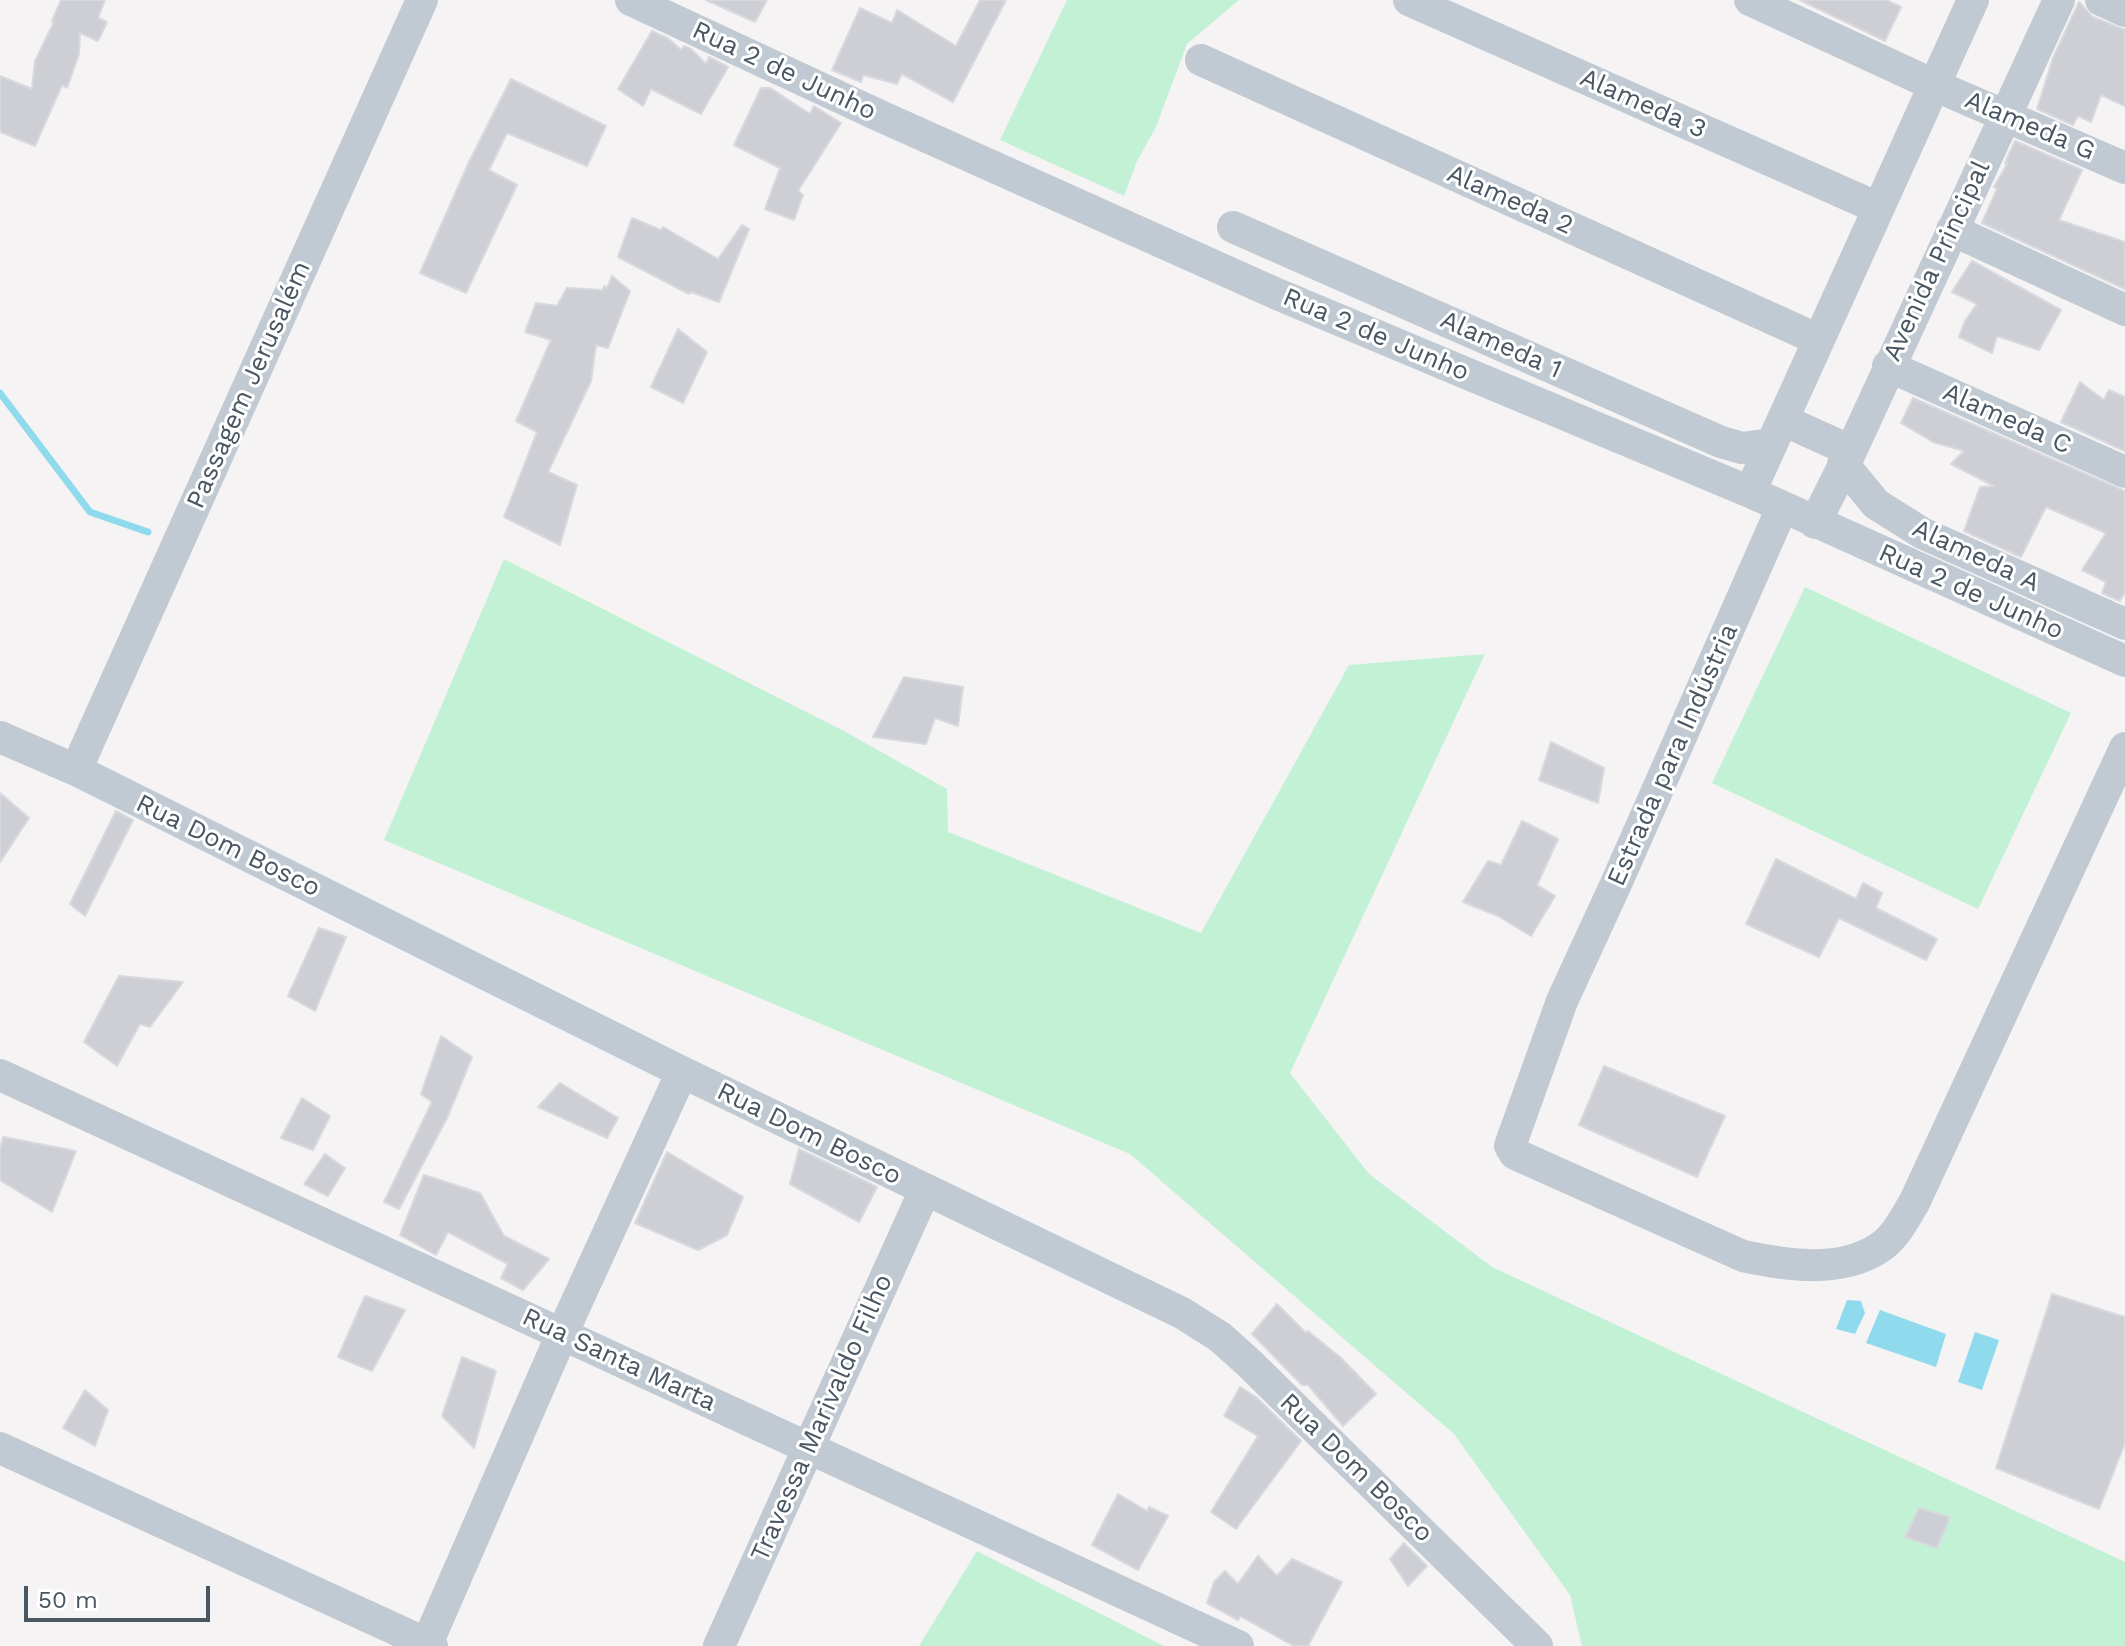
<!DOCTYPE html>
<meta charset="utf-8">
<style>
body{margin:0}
#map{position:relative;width:2125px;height:1646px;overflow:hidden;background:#f5f3f3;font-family:"Work Sans",sans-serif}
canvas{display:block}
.scale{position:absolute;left:24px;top:1586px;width:186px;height:36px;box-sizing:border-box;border:4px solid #4a5661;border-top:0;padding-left:10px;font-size:24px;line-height:28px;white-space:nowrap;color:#4a5661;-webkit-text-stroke:6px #fff;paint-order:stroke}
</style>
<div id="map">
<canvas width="2125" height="1646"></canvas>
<div class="scale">50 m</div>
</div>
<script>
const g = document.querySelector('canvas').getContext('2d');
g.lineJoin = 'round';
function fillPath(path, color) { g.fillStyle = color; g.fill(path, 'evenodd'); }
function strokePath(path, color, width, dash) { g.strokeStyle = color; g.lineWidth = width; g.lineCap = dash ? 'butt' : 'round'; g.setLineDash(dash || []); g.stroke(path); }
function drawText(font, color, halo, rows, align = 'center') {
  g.font = font + ' "Work Sans",sans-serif'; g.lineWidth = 6; g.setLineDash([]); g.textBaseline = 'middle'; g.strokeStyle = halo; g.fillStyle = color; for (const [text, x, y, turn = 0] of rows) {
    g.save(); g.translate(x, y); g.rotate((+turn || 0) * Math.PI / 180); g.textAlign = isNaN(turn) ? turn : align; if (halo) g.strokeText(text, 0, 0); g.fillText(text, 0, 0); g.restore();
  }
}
const green = new Path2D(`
 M1067,0H1239L1187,44L1156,127L1137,161L1124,196L1000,140Z
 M504,559L844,731L947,789L948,832L1201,933L1349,665L1485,654L1290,1073L1369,1174L1492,1267L2125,1562V1646H1582L1570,1595L1454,1434L1130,1154L384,840Z
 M1805,587L2071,713L1978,909L1712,783Z
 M977,1551L1164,1646H919Z`);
const water = new Path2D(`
 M1847,1300L1861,1301L1865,1313L1855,1334L1836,1329Z
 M1880,1310L1946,1334L1936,1367L1866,1343Z
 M1975,1332L1999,1340L1982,1390L1958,1382Z`);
const stream = new Path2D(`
 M0,393L90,512L148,532`);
const building = new Path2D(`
 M61,0H105L98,18L107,22L98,41L80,33L79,54L67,88L62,85L35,146L0,132V76L32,89L35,61L54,22L52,21Z
 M706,0H767L755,22Z
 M980,0H1006L953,102L902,74L897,84L863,75L861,82L832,70L860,8L892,23L897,10L956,46Z
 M1800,0H1886L1901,7L1885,41Z
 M2079,2L2093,17L2125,30V106L2101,95L2091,122L2078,116L2073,125L2037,109L2053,58Z
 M652,31L669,39L681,50L684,46L691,49L706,64L709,57L728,67L701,114L651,89L643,106L618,89Z
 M511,79L606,126L587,166L507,133L489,170L517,185L466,293L420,273L469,162Z
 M761,88H770L810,114L814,106L841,123L798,191L803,195L794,220L765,209L780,168L734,145Z
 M2015,141L2082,170L2059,220L2125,242V289L1982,223L1997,189L1994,187L2007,164L2005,163Z
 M632,218L661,230L663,227L718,259L742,225L749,229L719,302L691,292L689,294L618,257Z
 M1972,261L2061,310L2039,350L1997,336L1992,353L1959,337L1965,321L1977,304L1952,292Z
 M612,276L630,291L608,348L596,345L591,381L548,472L577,485L560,545L504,517L537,432L516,421L551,340L525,332L536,303L557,306L567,288L603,290L604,286L607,288Z
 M678,329L707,352L683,403L651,387Z
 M2080,382L2104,400L2109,390L2125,397V451L2061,422Z
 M1913,398L2125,491V592L2120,601L2102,593L2106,582L2082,570L2106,533L2046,507L2021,557L1964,531L1980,487L1994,486L1951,464L1964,451L1933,442L1901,423Z
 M904,677L963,687L958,726L935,718L926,744L873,737Z
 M1551,742L1604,768L1598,803L1539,780Z
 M0,793L29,818L0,862Z
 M116,811L133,820L85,916L70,904Z
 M1522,821L1558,839L1537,885L1555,896L1531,936L1498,916L1463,902L1488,861L1501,865Z
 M1776,859L1856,899L1863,883L1882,893L1876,908L1937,939L1926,960L1839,918L1819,957L1746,924Z
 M319,928L346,937L315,1011L288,996Z
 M119,976L183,982L150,1027L140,1024L117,1066L84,1042Z
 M441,1036L472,1057L447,1118L399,1209L384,1202L432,1102L421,1094Z
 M1604,1066L1725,1116L1697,1177L1579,1125Z
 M560,1083L618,1118L607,1138L538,1107Z
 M302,1098L330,1116L313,1150L281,1138Z
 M3,1137L76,1151L52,1212L0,1180V1150Z
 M799,1149L877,1187L859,1222L790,1184Z
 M667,1152L743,1197L727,1235L698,1250L635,1223Z
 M325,1154L345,1168L328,1196L304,1184Z
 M424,1175L480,1193L504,1236L549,1259L523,1290L501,1278L508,1264L448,1232L436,1255L400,1235Z
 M2052,1294L2125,1317V1443L2099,1509L1996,1468Z
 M365,1296L405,1310L372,1371L338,1357Z
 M1277,1304L1306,1333L1308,1331L1341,1358L1376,1394L1343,1426L1308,1385H1302L1252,1334Z
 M462,1357L496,1371L474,1448L442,1416Z
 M1240,1387L1256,1397L1301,1441L1236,1529L1211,1512L1258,1436L1224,1416Z
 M85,1390L108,1410L95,1446L63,1428Z
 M1118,1494L1147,1511L1149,1507L1168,1516L1138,1570L1092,1545Z
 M1919,1508L1950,1517L1937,1548L1905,1537Z
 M1404,1543L1427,1566L1408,1586L1390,1559Z
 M1258,1556L1277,1576L1292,1559L1342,1582L1308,1646H1294L1240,1616L1238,1620L1207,1603L1214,1582L1225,1571L1238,1584Z`);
const minor = new Path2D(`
 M631,0L878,115L1277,294L1750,492L2125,661
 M1409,0L1878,208
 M1750,0L1934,85L2125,168
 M2101,0L2125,11
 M1201,60L1819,340
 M1233,227L1721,442L1742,448L1772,444
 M1952,230L2125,310
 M1888,366L2125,472
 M1783,420L1851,451
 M1843,464L1876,504L1922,533L2125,624
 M1750,492L1973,0
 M1782,508L1615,886L1562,1001L1510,1146L1515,1154L1743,1256C1785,1265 1840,1274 1879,1248C1895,1238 1904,1219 1914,1203L2125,748
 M1815,523L1851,451L2059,0
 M0,737L76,770L682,1072L1182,1313L1220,1337L1249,1363L1537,1646
 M76,770L422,0
 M0,1075L1238,1646
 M0,1448L432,1646
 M426,1646L562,1334L682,1072
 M719,1646L925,1190`);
const streetNames = [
 ["Rua 2 de Junho",784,71,25],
 ["Alameda 3",1643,104,24],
 ["Alameda G",2030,126,23],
 ["Alameda 2",1510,200,24],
 ["Avenida Principal",1937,261,-65],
 ["Rua 2 de Junho",1376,335,23],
 ["Alameda 1",1501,345,24],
 ["Passagem Jerusalém",249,385,-66],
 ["Alameda C",2007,419,24],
 ["Alameda A",1976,556,25],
 ["Rua 2 de Junho",1971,592,24],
 ["Estrada para Indústria",1673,755,-66],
 ["Rua Dom Bosco",228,846,26],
 ["Rua Dom Bosco",809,1134,26],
 ["Rua Santa Marta",619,1360,25],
 ["Travessa Marivaldo Filho",822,1418,-66],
 ["Rua Dom Bosco",1356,1468,44]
];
fillPath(green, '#c3f1d5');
fillPath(water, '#90daee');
strokePath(stream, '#90daee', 7);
fillPath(building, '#cdcfd5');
strokePath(building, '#d7d9de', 2);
strokePath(minor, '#c1cad2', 32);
drawText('26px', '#4a5661', '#fff', streetNames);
</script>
